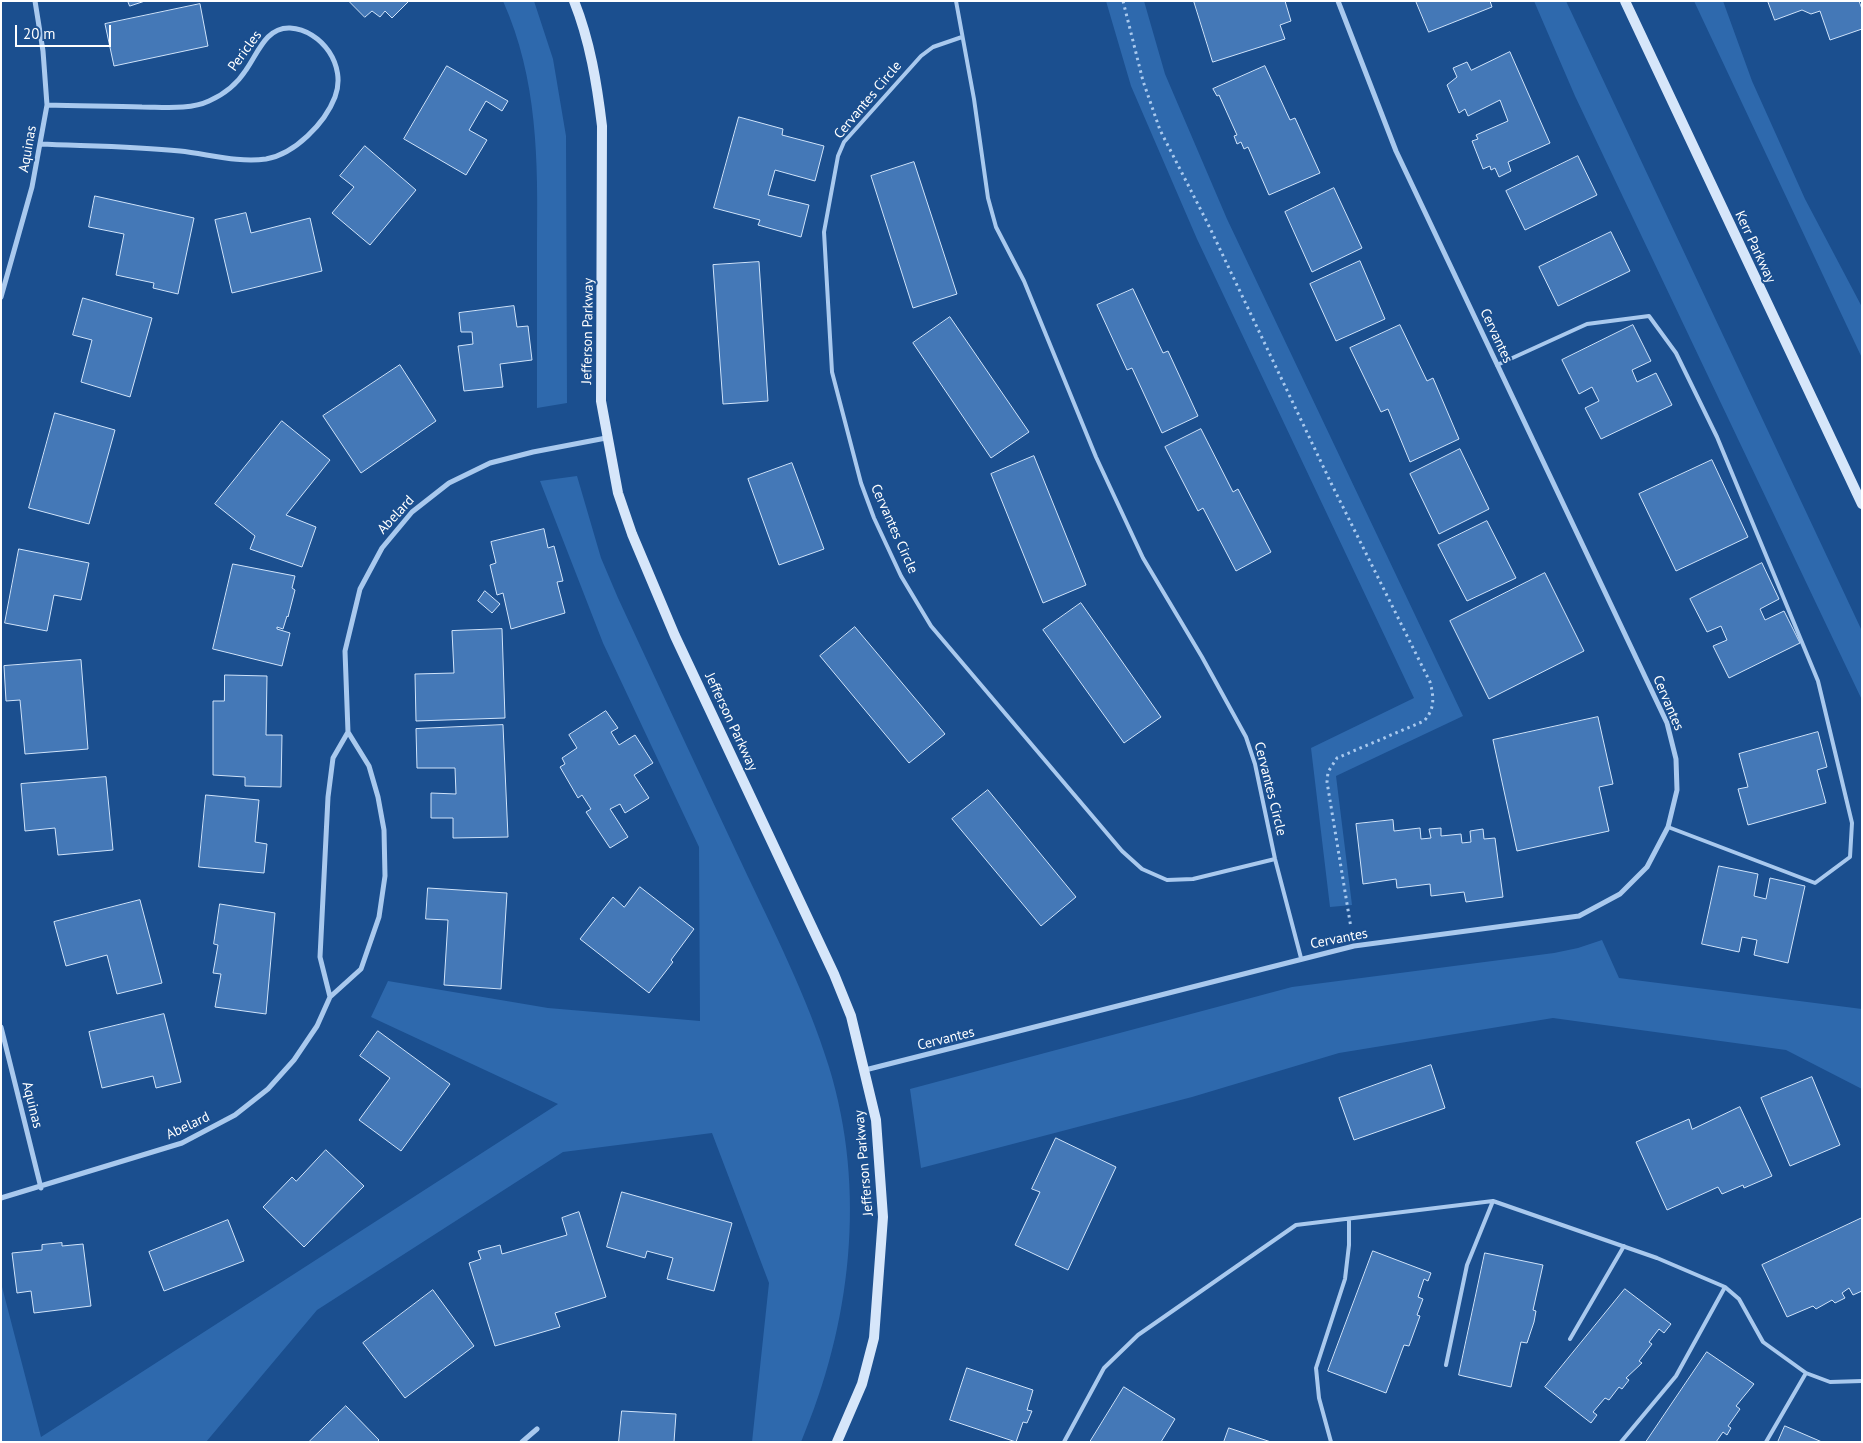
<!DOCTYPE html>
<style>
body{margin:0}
#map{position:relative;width:1863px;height:1443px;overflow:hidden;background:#1b4f8f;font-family:"PT Sans",sans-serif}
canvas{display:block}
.frame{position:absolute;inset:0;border:2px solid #fff;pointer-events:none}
.scale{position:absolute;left:15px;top:25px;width:96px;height:22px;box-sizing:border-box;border:2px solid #fff;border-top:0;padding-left:6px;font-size:15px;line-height:18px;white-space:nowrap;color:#fff;-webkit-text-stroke:4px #1b4f8f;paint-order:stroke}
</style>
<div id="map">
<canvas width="1863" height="1443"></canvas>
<div class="frame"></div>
<div class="scale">20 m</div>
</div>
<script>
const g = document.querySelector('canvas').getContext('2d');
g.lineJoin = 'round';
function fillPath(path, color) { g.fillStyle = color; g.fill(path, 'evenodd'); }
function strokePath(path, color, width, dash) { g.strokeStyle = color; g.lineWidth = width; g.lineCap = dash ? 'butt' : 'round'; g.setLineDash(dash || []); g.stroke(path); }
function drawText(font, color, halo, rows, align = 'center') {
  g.font = font + ' "PT Sans",sans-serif'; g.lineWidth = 4; g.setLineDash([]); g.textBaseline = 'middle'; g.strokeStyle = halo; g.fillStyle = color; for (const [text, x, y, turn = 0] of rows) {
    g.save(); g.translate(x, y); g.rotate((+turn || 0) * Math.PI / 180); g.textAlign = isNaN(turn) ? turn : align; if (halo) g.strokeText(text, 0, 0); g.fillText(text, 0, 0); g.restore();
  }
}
const green = new Path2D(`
 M503,1H534L553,59L566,136L567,403L537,408C537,354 537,299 537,244C538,161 538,79 503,1Z
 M1106,1H1144L1165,74L1227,219L1463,716L1336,776L1352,905L1330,907L1311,748L1414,698L1197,239L1131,86Z
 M1534,1H1566L1862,631V700L1575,96Z
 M1694,1H1723L1752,81L1805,199L1862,307V358Z
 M577,476L601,558L618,598C659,686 700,775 742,864C773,930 807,996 829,1067C867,1190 851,1325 801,1442H752L769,1283L712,1133L563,1152L317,1310L206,1442H1V1283L41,1437L558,1104L371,1017L388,981L548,1008L700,1021L699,847L603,643L540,481Z
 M1602,940L1619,978L1862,1009V1089L1786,1050L1553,1018L1339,1053L1192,1097L921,1168L910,1089L1292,987L1554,953L1578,948Z`);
const building = new Path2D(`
 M128,1H145L130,6Z
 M349,1H409L392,18L385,11L380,17L372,11L365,17Z
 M1194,1H1285L1291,21L1280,25L1285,39L1213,62Z
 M1416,1H1490L1492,7L1429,32Z
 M1768,1H1859L1862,9V29L1830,40L1820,11L1811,14L1802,10L1775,20Z
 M200,4L208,46L114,66L105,24Z
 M1510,52L1550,143L1508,162L1511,171L1499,177L1495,168L1491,170L1490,166L1483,169L1472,141L1478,139L1476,135L1508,121L1500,100L1468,116L1465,109L1459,113L1447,85L1457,77L1453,68L1467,62L1471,70Z
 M447,66L508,101L502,111L486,101L469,130L487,140L466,175L404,139Z
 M1265,66L1290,120L1295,118L1320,173L1269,195L1248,147L1244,149L1241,142L1237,144L1234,136L1237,135L1219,95L1217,96L1213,89Z
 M739,117L783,129L782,135L824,146L815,181L775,170L768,195L809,205L801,237L758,225L760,220L714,208Z
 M365,146L416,190L370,245L332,213L354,187L340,176Z
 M1578,156L1597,195L1525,230L1506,191Z
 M914,162L957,294L913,308L871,176Z
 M1334,188L1362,248L1312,272L1285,212Z
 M95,196L194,218L178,294L153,288L154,283L116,275L124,234L89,227Z
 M246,213L251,233L310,218L322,271L232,293L215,220Z
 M1611,232L1630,271L1558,306L1539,267Z
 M1360,261L1385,319L1336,341L1310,284Z
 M759,262L768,401L723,404L713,265Z
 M1133,289L1163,353L1168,351L1198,416L1162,433L1132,368L1127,370L1097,305Z
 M83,298L152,318L130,397L81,382L92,340L73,335Z
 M514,306L517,327L528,326L532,360L500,364L503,387L464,391L458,346L473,344L472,332H461L459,313Z
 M950,317L1029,432L991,458L913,343Z
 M1400,325L1427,381L1433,378L1459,439L1410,462L1388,409L1381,412L1350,348Z
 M1633,325L1651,361L1632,370L1637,382L1656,373L1672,405L1601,439L1585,408L1599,401L1592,387L1579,394L1562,360Z
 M400,365L436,421L361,473L323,416Z
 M55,413L115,430L89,524L29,508Z
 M282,421L330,460L286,515L316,527L302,567L250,549L255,536L215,504Z
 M1201,429L1233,492L1238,489L1271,552L1236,571L1203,508L1198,511L1165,447Z
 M1460,449L1489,509L1439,534L1410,474Z
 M1034,456L1086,585L1043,603L991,474Z
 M1712,460L1748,537L1676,571L1639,494Z
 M792,463L824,549L779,565L748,479Z
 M1487,521L1516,578L1467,601L1438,545Z
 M544,529L548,548L554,546L563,581L557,582L565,613L511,629L503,593L497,595L490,565L496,563L491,542Z
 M19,549L89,563L81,600L54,595L47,631L5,623Z
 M1762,563L1779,599L1760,609L1765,620L1784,611L1800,643L1729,678L1713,646L1727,640L1721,626L1707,632L1690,599Z
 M233,564L295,576L292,588L295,590L288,617L287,616L283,629L277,627V629L290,633L282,666L213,649Z
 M1545,573L1584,651L1489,699L1450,621Z
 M485,591L500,604L492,613L478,601Z
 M1081,603L1161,717L1124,743L1043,630Z
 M855,627L945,734L909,763L820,656Z
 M502,629L505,718L416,721L415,674L454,673L452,631Z
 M81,660L88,749L25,754L20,700L6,701L4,666Z
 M225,675L267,676L266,735H282L281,787L245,786V777L213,775V701H224Z
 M606,711L618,728L611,732L619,745L635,735L653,763L634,775L649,798L625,813L620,804L610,809L628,837L610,848L586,812L591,809L582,795L578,798L560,767L565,764L562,758L577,748L569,735Z
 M1598,717L1613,784L1599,787L1609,831L1517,851L1493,740Z
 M503,725L508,837L453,838V818H431V793L456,794L455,768H417L416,729Z
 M1818,732L1827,767L1817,770L1826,803L1748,825L1738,789L1748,787L1739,754Z
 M106,777L113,850L58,855L55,828L25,831L21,784Z
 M988,790L1076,897L1041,926L952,819Z
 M206,795L259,800L255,842L267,844L264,873L199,867Z
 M1393,820L1394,831L1420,828L1421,839L1431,838L1429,829L1441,828V836L1461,834L1462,843L1471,842L1470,831L1483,829L1484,839L1495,838L1503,897L1466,902L1464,892L1431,896L1430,884L1397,888L1396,879L1363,884L1356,824Z
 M1719,866L1758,874L1754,896L1766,899L1770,878L1805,886L1788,963L1754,955L1757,940L1742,937L1739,952L1702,944Z
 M640,887L694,929L671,960L673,962L649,993L580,939L613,897L624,907Z
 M428,888L507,893L501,989L444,985L448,920L426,919Z
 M140,900L162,983L117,994L107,955L66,966L54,922Z
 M220,904L275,913L266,1014L215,1007L221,974L213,973L218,945L214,944Z
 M164,1014L181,1082L156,1088L153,1076L102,1088L89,1032Z
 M378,1031L450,1084L401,1151L359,1120L390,1078L360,1056Z
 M1431,1065L1445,1108L1354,1140L1339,1098Z
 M1812,1077L1840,1145L1790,1166L1761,1098Z
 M1740,1107L1772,1176L1744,1188L1743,1185L1722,1194L1718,1187L1667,1210L1636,1142L1689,1119L1692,1129Z
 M1056,1138L1116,1167L1068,1270L1015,1245L1040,1192L1032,1189Z
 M326,1150L364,1186L304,1247L263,1207L292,1177L296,1181Z
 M622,1192L732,1223L714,1291L667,1279L673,1258L647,1251L645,1258L607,1247Z
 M579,1212L606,1297L555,1313L560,1327L495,1346L469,1263L481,1259L478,1251L500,1245L502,1254L567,1235L562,1218Z
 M1862,1218V1291L1853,1295L1849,1288L1842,1293L1845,1298L1835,1303L1832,1300L1816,1309L1813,1306L1787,1317L1762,1265Z
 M228,1220L244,1261L164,1291L149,1252Z
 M62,1243V1246L83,1244L91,1306L34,1313L31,1291L17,1293L12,1253L42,1250V1245Z
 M1373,1251L1431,1273L1428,1281L1424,1279L1418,1297L1423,1299L1417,1315L1420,1316L1409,1346L1404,1345L1386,1393L1328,1371Z
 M1485,1253L1543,1265L1533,1310L1536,1311L1534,1322L1527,1343L1521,1342L1511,1387L1459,1375Z
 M1625,1289L1671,1324L1664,1333L1659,1329L1649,1342L1652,1344L1639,1361L1642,1363L1626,1378L1629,1380L1622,1389L1619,1387L1609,1400L1605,1398L1593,1412L1597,1415L1591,1423L1545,1387Z
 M433,1290L474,1346L405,1398L363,1343Z
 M1707,1352L1754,1384L1736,1406L1740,1409L1728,1426L1731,1428L1727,1435L1723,1432L1716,1442H1646Z
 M967,1368L1033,1390L1027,1410L1032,1411L1027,1423L1023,1422L1016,1442L950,1420Z
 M1124,1387L1175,1419L1161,1442H1090Z
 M346,1406L379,1440L377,1442H309Z
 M622,1411L676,1414L674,1442H619Z
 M1785,1426L1822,1442H1778Z
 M1229,1428L1271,1442H1224Z`);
const path = new Path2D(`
 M1123,1L1143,81L1160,130L1208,224L1331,483L1430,682C1434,697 1435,709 1424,721L1337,758L1328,772L1327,782L1351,928`);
const lane = new Path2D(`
 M956,1L974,99L988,198L996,227L1024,281L1096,457L1143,558L1202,657L1246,737L1255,764L1275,859L1301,958
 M962,37L933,47L921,56L844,142L838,156L824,232L832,372L861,483L874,518L901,576L931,626L1122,851L1142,869L1167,880L1193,879L1275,859
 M1497,365L1587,324L1649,316L1676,353L1717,437L1818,681L1852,823L1850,857L1815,883L1668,827
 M1570,1339L1624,1246
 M1446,1365L1467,1265L1493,1201
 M1064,1442L1104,1368L1138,1335L1296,1225L1493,1201L1657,1258L1725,1287L1739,1299L1763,1342L1806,1373L1830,1382L1862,1381
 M1331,1442L1319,1398L1316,1368L1345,1279L1349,1245V1219
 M1621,1442L1676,1376L1725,1287
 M1766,1442L1806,1373`);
const street = new Path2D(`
 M40,144C86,146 134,146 180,151C208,154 238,163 266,159C295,154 325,123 335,97C347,66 322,30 290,28C266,27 258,53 246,70C237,84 225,94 209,101C190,110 163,107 142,107C110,106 79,106 47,105
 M1,297L32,187L47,105L43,51L35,1
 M330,997L320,957L328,797L333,758L348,732
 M1,1027L41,1188
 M865,1070L1354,946L1579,916L1620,894L1647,867L1668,827L1677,790L1676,759L1667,723L1396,151L1338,1
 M1,1198L182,1143L235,1115L268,1089L294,1060L317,1026L330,997L361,969L379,917L385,876L384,830L378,797L369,766L348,732L345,651L360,589L382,548L412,512L449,483L490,463L533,452L606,438
 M522,1442L537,1429`);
const secondary = new Path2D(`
 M574,1C590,41 597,84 602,126L601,401L618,493L632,534L675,636L834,974L851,1016L876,1120L883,1217L874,1338L862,1384L837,1442
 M1625,1L1862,504`);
const streetNames = [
 ["Pericles",245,51,-54],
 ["Cervantes Circle",868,100,-50],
 ["Aquinas",28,149,-80],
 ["Kerr Parkway",1755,247,65],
 ["Jefferson Parkway",588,331,-89],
 ["Cervantes",1496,336,65],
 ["Abelard",396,515,-47],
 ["Cervantes Circle",894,529,66],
 ["Cervantes",1668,703,67],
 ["Jefferson Parkway",731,722,65],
 ["Cervantes Circle",1270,789,76],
 ["Cervantes",1339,939,-11],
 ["Cervantes",946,1039,-14],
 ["Aquinas",32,1105,76],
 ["Abelard",188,1126,-25],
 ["Jefferson Parkway",864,1163,-95]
];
fillPath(green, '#2e69ad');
fillPath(building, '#4478b7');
strokePath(building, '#cfe3fa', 1);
strokePath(path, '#a9c9ee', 3, [2.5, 4]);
strokePath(lane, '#a9c9ee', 4);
strokePath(street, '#a9c9ee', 5);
strokePath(secondary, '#d6e6fa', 10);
drawText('14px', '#fff', '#1b4f8f', streetNames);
</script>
